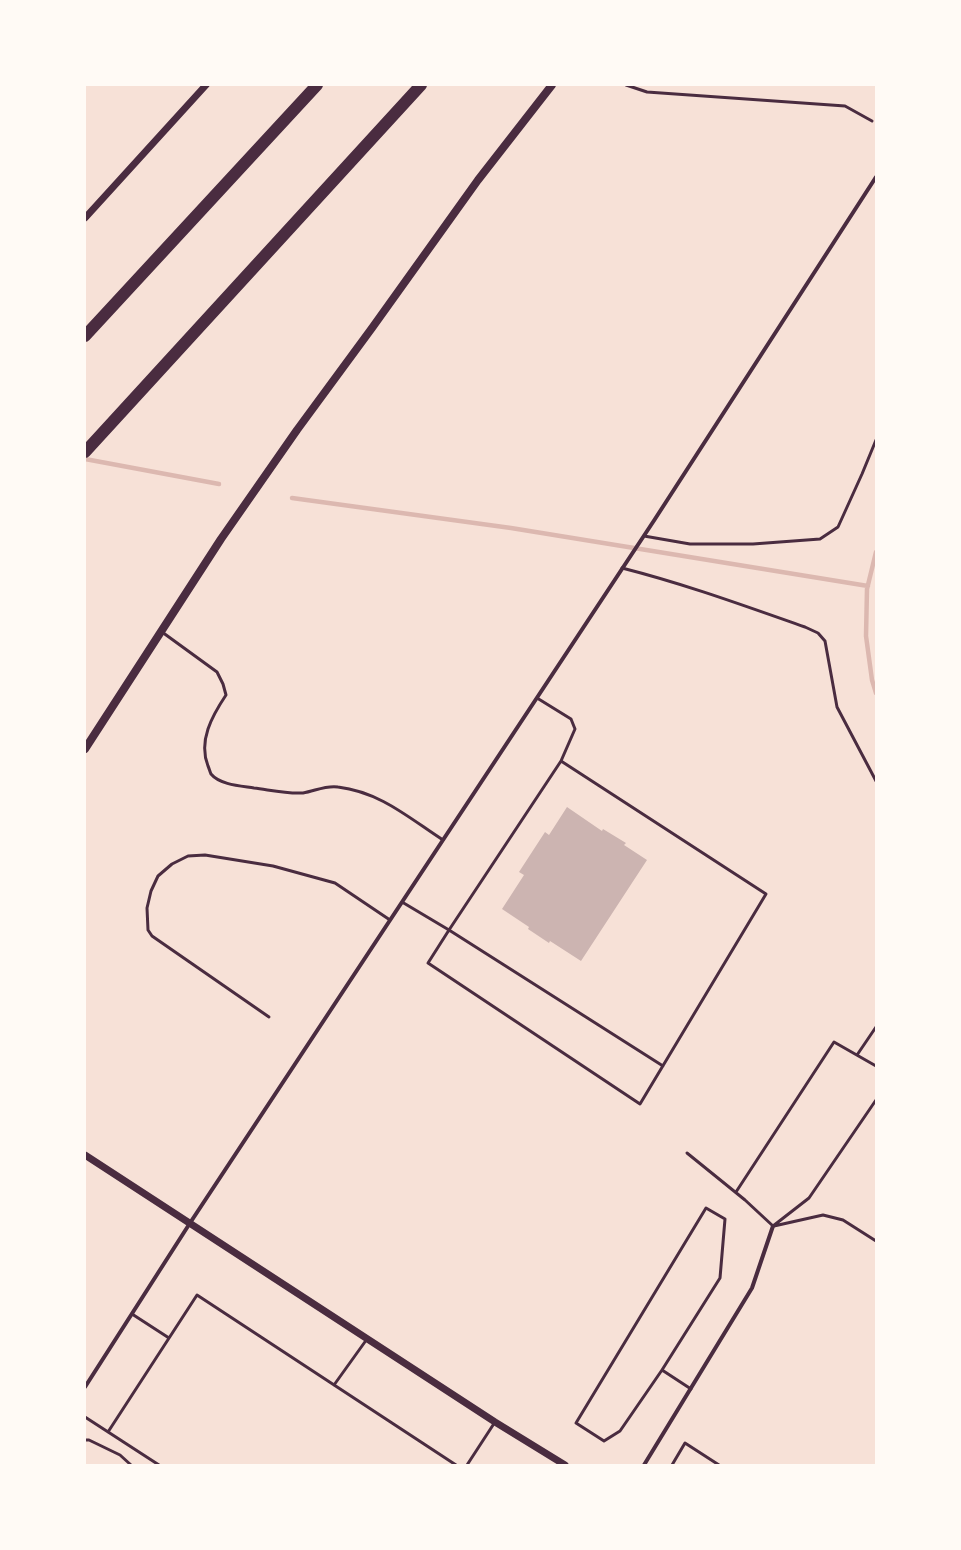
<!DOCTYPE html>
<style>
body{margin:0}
#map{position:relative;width:961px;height:1550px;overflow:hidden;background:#f7e1d7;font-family:Cabin,sans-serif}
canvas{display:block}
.frame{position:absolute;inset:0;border:86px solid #fffaf5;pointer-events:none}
</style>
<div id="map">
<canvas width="961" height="1550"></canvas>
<div class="frame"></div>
</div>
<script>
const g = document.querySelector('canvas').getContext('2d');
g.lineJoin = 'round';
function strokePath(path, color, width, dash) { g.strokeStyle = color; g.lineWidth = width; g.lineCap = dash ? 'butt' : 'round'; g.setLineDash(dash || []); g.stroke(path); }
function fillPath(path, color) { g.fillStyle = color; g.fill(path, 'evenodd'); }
const stream = new Path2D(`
 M85,459L219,484
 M292,498L511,528L868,586
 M876,552L867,589L866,636L872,680L876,693`);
const building = new Path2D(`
 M567,807L602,831L603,829L626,843L624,845L647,860L581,961L550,941L549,943L528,929L529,927L502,909L524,875L519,872L545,832L549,835Z`);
const service = new Path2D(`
 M626,85L647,92L845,106L872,121
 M644,536L690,544H753L820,539L838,527L862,474L876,440
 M622,568C685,584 745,606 805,627L818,633L825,641L837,707L876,781
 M162,632L217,672L223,684L226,695C212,716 198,741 208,766C209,768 210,772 211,774C220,785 242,786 254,788C270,790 286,794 303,793C315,791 326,785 338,787C380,792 409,818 443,840
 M537,698L571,719L575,729L561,761L449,930L663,1066
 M402,902L449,930L428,963L640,1104L766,894L561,761
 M269,1017L152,936L148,930L147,908L151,891L158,876L172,864L188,856L205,855L273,866L335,883L390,920
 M857,1055L876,1027
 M687,1153L745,1200L773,1226
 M736,1192L834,1042L876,1066
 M773,1226L809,1198L876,1100
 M774,1226L823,1215L843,1220L876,1241
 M132,1314L169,1338
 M662,1370L620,1431L604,1441L576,1423L706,1208L725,1219L720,1278L662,1370L691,1389
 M334,1385L367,1339
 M85,1417L159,1465
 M108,1432L197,1295L456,1465
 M85,1440H89L120,1455L131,1465
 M467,1465L495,1422
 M672,1465L685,1443L719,1465`);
const minor = new Path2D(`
 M85,1387L190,1223L655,519L876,177
 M644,1465L752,1288L773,1226`);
const tertiary = new Path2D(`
 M85,218L206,85
 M85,1155L495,1422L565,1465`);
const secondary = new Path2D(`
 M85,749L221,539L297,430L372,328L478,180L552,85`);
const motorway = new Path2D(`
 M85,336L317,85
 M85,452L421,85`);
strokePath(stream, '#dcb8b0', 4.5);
fillPath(building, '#ccb4b1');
strokePath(service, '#4a2c40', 3);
strokePath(minor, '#4a2c40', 4);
strokePath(tertiary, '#4a2c40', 7);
strokePath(secondary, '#4a2c40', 8);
strokePath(motorway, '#4a2c40', 12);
</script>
